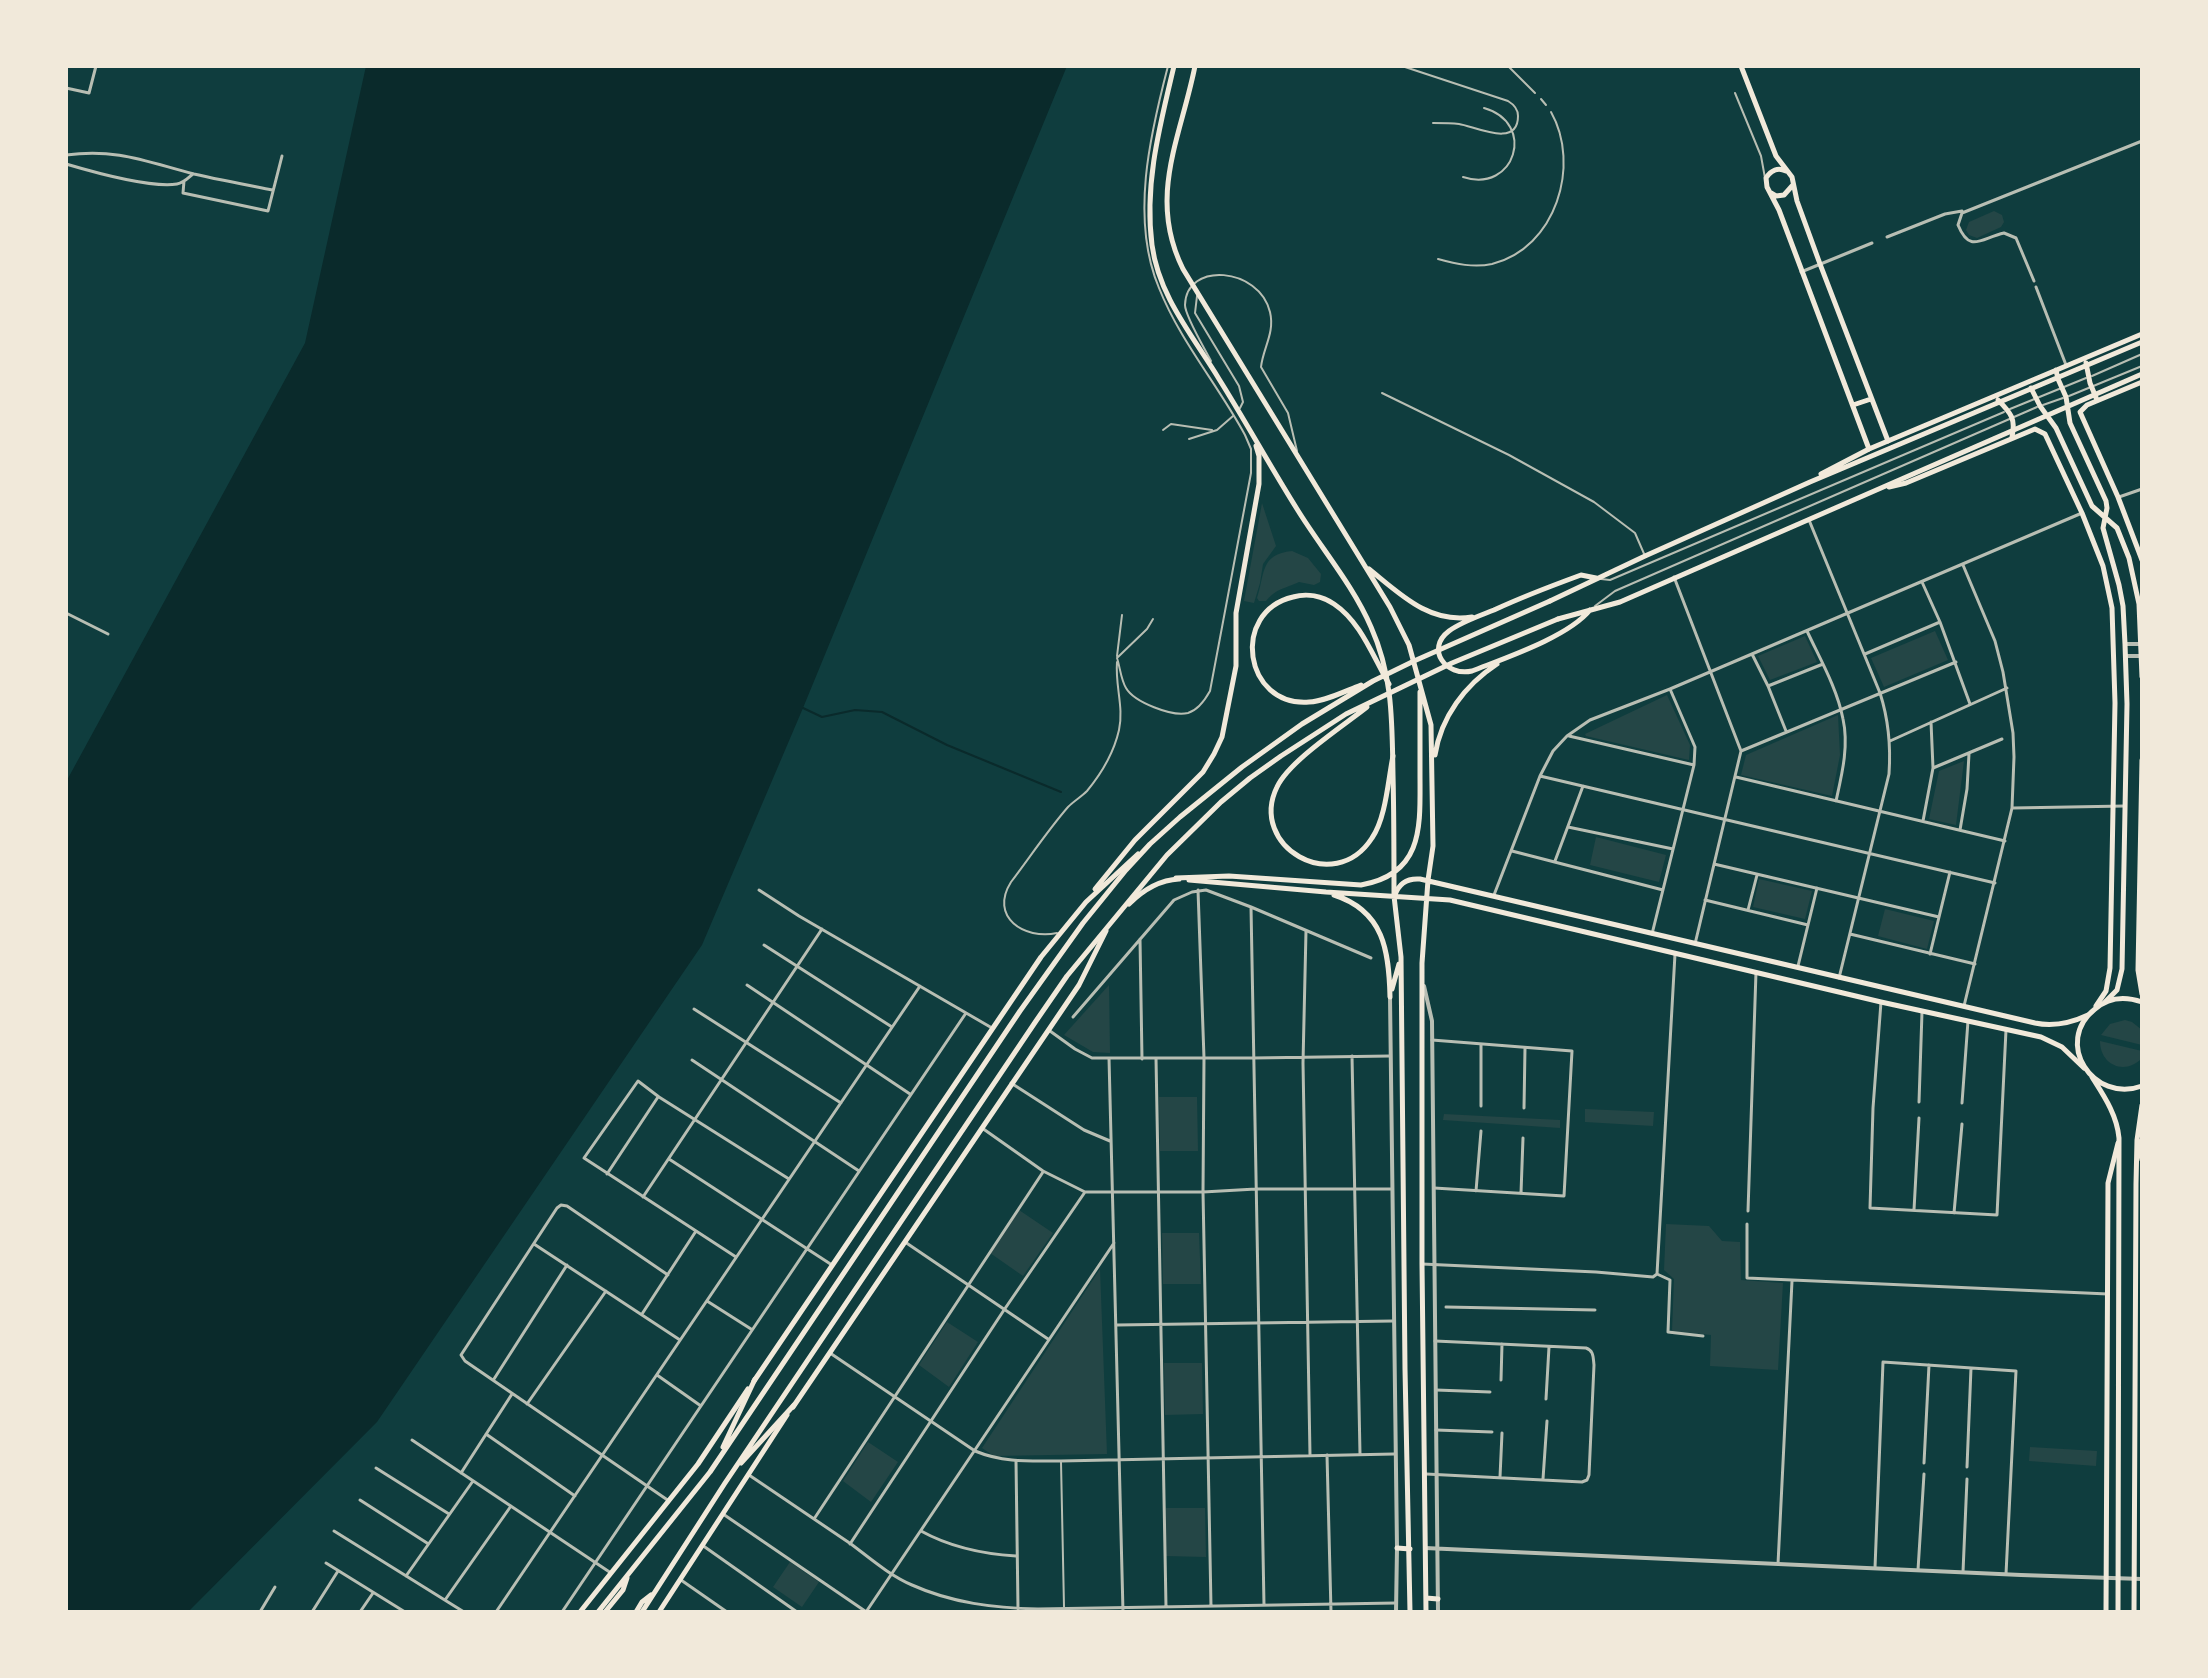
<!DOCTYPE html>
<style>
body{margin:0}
#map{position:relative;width:2208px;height:1678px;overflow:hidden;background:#0f3d3e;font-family:Jost,sans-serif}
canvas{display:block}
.frame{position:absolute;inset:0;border:68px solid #f1e9da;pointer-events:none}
</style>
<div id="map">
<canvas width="2208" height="1678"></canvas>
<div class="frame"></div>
</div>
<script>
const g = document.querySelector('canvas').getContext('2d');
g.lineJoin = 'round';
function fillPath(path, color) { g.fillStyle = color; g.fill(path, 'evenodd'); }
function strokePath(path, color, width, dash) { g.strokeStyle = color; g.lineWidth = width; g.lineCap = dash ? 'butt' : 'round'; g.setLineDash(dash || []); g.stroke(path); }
const green = new Path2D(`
 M1994,211L2002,215L2004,222L2001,227L1977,238L1969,235L1966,230L1969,222Z
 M1262,503L1276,546L1263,564L1260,583L1254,603L1244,601Z
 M1292,551L1308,558L1321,574L1320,582L1314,585L1299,582C1284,589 1277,588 1266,601H1259L1257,598C1265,574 1260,554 1292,551Z
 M1935,631L1948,660L1884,687L1871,658Z
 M1805,636L1817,662L1770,680L1758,656Z
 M1667,695L1690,745L1689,760L1586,736L1585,734Z
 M1838,715L1840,755L1832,796L1741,775L1746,755Z
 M1964,761L1956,825L1929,819L1939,771Z
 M1596,837L1666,855L1659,882L1590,865Z
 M1759,879L1812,891L1805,919L1753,907Z
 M1885,909L1934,921L1927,949L1878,936Z
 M1109,985L1110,1053L1093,1052L1064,1035Z
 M2125,1020L2132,1022L2142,1030V1045L2101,1035L2110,1024Z
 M2100,1041L2142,1051V1058C2125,1076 2100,1065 2100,1041Z
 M1159,1097H1197L1198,1151H1160Z
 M1585,1109L1654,1112L1653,1126L1585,1122Z
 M1444,1114L1560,1120V1128L1443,1120Z
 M1019,1210L1053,1233L1023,1276L990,1253Z
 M1666,1224L1709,1226L1722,1241L1740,1242L1741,1280L1783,1283L1778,1370L1710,1366L1711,1335L1672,1331L1674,1279L1664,1270Z
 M1162,1233H1199L1201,1284H1163Z
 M1100,1269L1107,1454L994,1456L982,1448Z
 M947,1322L978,1342L949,1387L919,1365Z
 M1164,1363H1202L1203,1414L1165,1415Z
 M868,1442L898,1462L871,1502L843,1481Z
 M2030,1447L2097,1451L2096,1466L2029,1461Z
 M1166,1508H1205L1206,1557L1166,1556Z
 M790,1562L819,1582L802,1607L773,1587Z`);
const water = new Path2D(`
 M366,66H1067L803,708L702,945L377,1422L188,1612H66V782L305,343Z`);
const stream = new Path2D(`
 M803,708L822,717L855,710L882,712L947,745L1061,792`);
const service = new Path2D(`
 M1402,66L1508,101C1513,104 1518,108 1518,116C1518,149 1474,126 1459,124C1451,123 1442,123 1433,123
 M1508,66L1535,93
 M1735,93L1761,156L1765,178
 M1541,99L1546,105
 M1463,177C1515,194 1537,123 1484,108
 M1438,259C1456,264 1474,268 1492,264C1556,248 1581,165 1551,112
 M1197,296L1195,313L1239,386L1243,402L1240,408
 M1211,361C1205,349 1185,316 1185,305C1186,261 1259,267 1270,312C1275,333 1263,348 1261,367L1288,413L1297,451
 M2092,376L2142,354
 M1382,393L1509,455L1594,502L1635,533L1645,556
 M2069,396L2142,366
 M2043,405L2063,398
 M2010,409L2086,378
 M1163,430L1171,424L1212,430
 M1189,439L1217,430L1233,416
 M1601,579L1610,580L2004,412
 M1595,606L1615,591L2037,407
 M1117,656L1122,615
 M1118,657L1147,629L1153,619
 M1117,658C1120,667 1121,680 1126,688C1134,702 1172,717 1188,713C1198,710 1205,700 1210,691L1251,473V449L1245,435C1218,385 1180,341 1159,288C1130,219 1150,135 1168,66
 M1057,933C1024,940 989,917 1011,882C1030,857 1048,830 1068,807C1074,801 1081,797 1087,791C1101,774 1114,752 1119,730C1124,707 1115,686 1117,662
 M1061,1462L1064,1607`);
const minor = new Path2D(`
 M66,88L89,93L96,66
 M66,155C117,148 147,162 194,174C220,180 247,185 273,190
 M66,164C93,172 150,188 177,184C184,183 188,178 193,174
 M184,181L183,193L268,211L282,156
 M1887,237L1945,214L1962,211
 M1801,272L1872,243
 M2034,281L2016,238L2004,233C1981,238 1970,254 1958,225L1962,213L2142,141
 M2036,287L2066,365
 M2119,497L2142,489
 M1809,520L1880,693C1889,721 1891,745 1889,774L1839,978
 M1963,565L1995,641L2003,672L2013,733L2014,757L2012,808L1964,1006
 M1674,577L1741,751L1695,944
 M1922,582L1940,622L1970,704
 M66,613L108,634
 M1807,631C1820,659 1837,688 1843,719C1849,746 1842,774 1836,801
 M1752,654L1768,686L1786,731
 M1865,654L1940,622
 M1768,686L1823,664
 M1569,736L1694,765
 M1890,741L2007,688
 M1741,751L1956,662
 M1933,768L2002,739
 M1540,776L1995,883
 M1736,777L2005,841
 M2013,808L2125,806
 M1923,821L1933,768L1931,722
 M1568,827L1673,849
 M1960,830L1967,789L1969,754
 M1512,851L1663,890
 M1555,861L1583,786
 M1714,864L1939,917
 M759,890L799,916L992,1028
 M1198,890L1204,1058L1203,1192L1211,1606
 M1494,895L1540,776L1553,751L1567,736L1590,720L1670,689L2082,513
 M1705,900L1808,925
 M1251,907L1264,1605
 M1748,910L1757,875
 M1306,931L1303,1063L1310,1455
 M1652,934L1694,765L1695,747L1670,689
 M1850,934L1975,964
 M1140,939L1142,1059
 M764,945L892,1027
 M1930,954L1950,872
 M1798,966L1817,888
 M747,985L910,1094
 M1881,1002L1873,1108L1870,1208L1997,1215L2006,1030
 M694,1009L841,1103
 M1073,1017L1174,900L1192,892L1206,890L1251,907L1371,958
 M1050,1031L1075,1049L1092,1058H1253L1390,1056
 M1432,1040L1572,1051L1564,1196L1434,1188
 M1481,1045V1106
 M1352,1056L1360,1454
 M1109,1058L1123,1612
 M1156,1058L1166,1606
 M692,1060L859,1171
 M1011,1083L1084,1130L1110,1141
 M1919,1102L1922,1012
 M1962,1103L1968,1021
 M1524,1108L1525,1048
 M982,1128L1043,1171L1085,1192H1203L1256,1189H1391
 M669,1159L832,1265
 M607,1174L658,1097
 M1476,1191L1481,1131
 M1521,1193L1523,1138
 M643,1197L822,929
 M1914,1210L1919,1118
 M1748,1211L1756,972
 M1954,1213L1962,1124
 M1747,1224V1278L2108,1294
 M905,1242L1048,1339
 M534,1244L680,1340
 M736,1257L584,1158L638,1081L659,1097L789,1179
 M1422,1264L1596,1272L1653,1277L1657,1274L1670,1280L1668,1332L1703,1336
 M1657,1274L1675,954
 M668,1275L567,1206L561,1205L557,1208L461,1355L465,1361L669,1501
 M707,1301L751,1329
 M1446,1307L1595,1310
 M642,1314L696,1231
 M1117,1325L1393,1321
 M830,1353L975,1451C1004,1463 1030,1461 1061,1461L1394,1454
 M657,1375L701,1406
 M494,1379L567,1265
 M1501,1380L1502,1344
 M1436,1390L1490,1392
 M1546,1399L1549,1347
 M527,1404L606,1291
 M1436,1430L1492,1432
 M486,1434L575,1496
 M412,1440L611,1573
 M1327,1455L1331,1612
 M1016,1461L1018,1609
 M1924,1463L1929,1365
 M1967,1467L1971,1368
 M376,1468L449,1514
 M461,1473L512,1394
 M1426,1474L1582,1482L1587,1480L1589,1475L1594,1365C1593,1357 1594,1351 1586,1348L1435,1341
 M749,1475C783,1498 817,1521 851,1544C871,1559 889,1575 912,1585C952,1603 994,1608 1038,1609L1396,1603
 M1500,1477L1502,1433
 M1543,1479L1547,1421
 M360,1500L427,1543
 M723,1514L865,1611
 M814,1519L1043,1172
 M334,1531L464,1612
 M921,1531C950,1547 983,1554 1016,1556
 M850,1544L1004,1310L1085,1192
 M702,1545L797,1612
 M326,1563L405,1612
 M1778,1564L1792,1281
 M1875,1568L1883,1362L2016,1371L2006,1574
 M1918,1570L1924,1474
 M1963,1572L1967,1479
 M406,1576L473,1481
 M681,1580L727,1612
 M445,1600L511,1506
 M260,1612L275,1587
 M312,1612L338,1571
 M360,1612L373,1593
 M496,1612L920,986
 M562,1612L966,1013
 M866,1612L1114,1243`);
const tertiary = new Path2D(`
 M2125,644H2142
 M2125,656H2142
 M1424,986L1432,1021L1438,1612
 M1390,997L1397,1548L1396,1612
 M1425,1548L2021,1575L2142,1579`);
const secondary = new Path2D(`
 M1741,66L1776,156L1792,177L1797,201L1820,264L1888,441
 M1786,171C1778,167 1771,170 1766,178L1767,187L1779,210L1869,449
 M1771,193L1776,196L1784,195L1792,186
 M2142,382L2087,405L2080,412L2118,497L2142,560
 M1853,405L1871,399
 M1889,487L1906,483L2035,429L2045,434L2082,513L2103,566L2112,608L2115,703L2110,968L2106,991L2096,1006
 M1189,880L1326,892L1450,900L1881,1002L2041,1037L2062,1047L2084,1068
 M1334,895C1384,911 1389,951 1390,997
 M1395,895C1399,883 1407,878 1420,879L2035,1023C2054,1027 2071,1023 2088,1015
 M1394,896L1401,957L1405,1369L1410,1612
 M1129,904C1143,890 1159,880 1179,879
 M1392,989L1399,964
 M2138,1141L2142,1160
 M1397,1548L1410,1549
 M1426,1598L1438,1599
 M1426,1612L1422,1264V963L1428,880
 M2106,1612L2108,1183L2118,1143`);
const primary = new Path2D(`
 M1174,66C1160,125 1144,184 1152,245C1159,297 1193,336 1219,379C1246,422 1270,466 1297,509C1321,548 1353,585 1371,627C1393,676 1392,722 1393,775C1394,815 1394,856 1394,896
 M1195,66C1181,137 1147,197 1183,269L1390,607L1409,645L1431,725L1433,846L1428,880
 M2086,363L2090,383L2097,400
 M2056,370L2058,379L2066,397L2070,423L2106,501L2107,508L2103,528L2119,585L2123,606L2125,644L2127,704L2122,969L2117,990L2105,1002
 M2031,388L2040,406L2056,428L2092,506L2117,528L2129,558L2139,604L2142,677
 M1998,400C2011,413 2016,419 2012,437
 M1821,474L1869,449L2142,334
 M1369,569C1400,594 1429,624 1472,617
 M1550,601L1645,556L1810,482L2142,342
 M1590,610C1568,637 1505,658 1472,671C1446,677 1425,649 1449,631C1461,622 1479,616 1494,610C1522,597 1551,586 1581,575L1596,578
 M1558,619L1620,602L2142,374
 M1435,755C1441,717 1465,685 1497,664
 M2142,760L2138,970L2142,994
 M1176,878L1229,876L1361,885C1425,874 1420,824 1420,773C1420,746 1420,719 1420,692
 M1095,889L1135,840L1203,772L1214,754L1222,737L1236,666V613L1259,484V456L1256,446
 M2142,1002C2125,996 2109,997 2095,1009C2053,1042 2093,1104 2142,1086
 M2092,1077C2104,1096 2117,1115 2119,1138L2118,1612
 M754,1381L1041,957L1086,902L1138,854
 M793,1407L1079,985L1106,931
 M580,1612L698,1464L748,1389
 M659,1612L787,1415
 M2134,1612L2136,1184L2137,1140L2142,1105`);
const trunk = new Path2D(`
 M1361,685C1345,691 1326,701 1309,702C1244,707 1230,612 1293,597C1307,593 1322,596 1334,604C1361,622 1373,657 1389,684
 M1367,707C1343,726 1289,761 1277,787C1248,846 1334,897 1372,838C1386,818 1388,780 1393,756
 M723,1447L755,1379
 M741,1463L794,1405
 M598,1612L710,1472L1020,1011L1083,923L1126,870L1150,844L1180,817L1242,767L1302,724L1373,681L1414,661L1550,601
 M605,1612L623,1590L627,1578
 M636,1612L642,1602L651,1595
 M642,1612L725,1483L1036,1021L1067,976L1167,855L1221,802L1250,778L1281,756L1346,714L1452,663L1558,619`);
fillPath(green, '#244646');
fillPath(water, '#0a2a2b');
strokePath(stream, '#0a2a2b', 2);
strokePath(service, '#b8beb3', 2);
strokePath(minor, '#b8beb3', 3);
strokePath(tertiary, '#b8beb3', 4);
strokePath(secondary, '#f1e9da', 5);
strokePath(primary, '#f1e9da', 5);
strokePath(trunk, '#f1e9da', 5);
</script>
